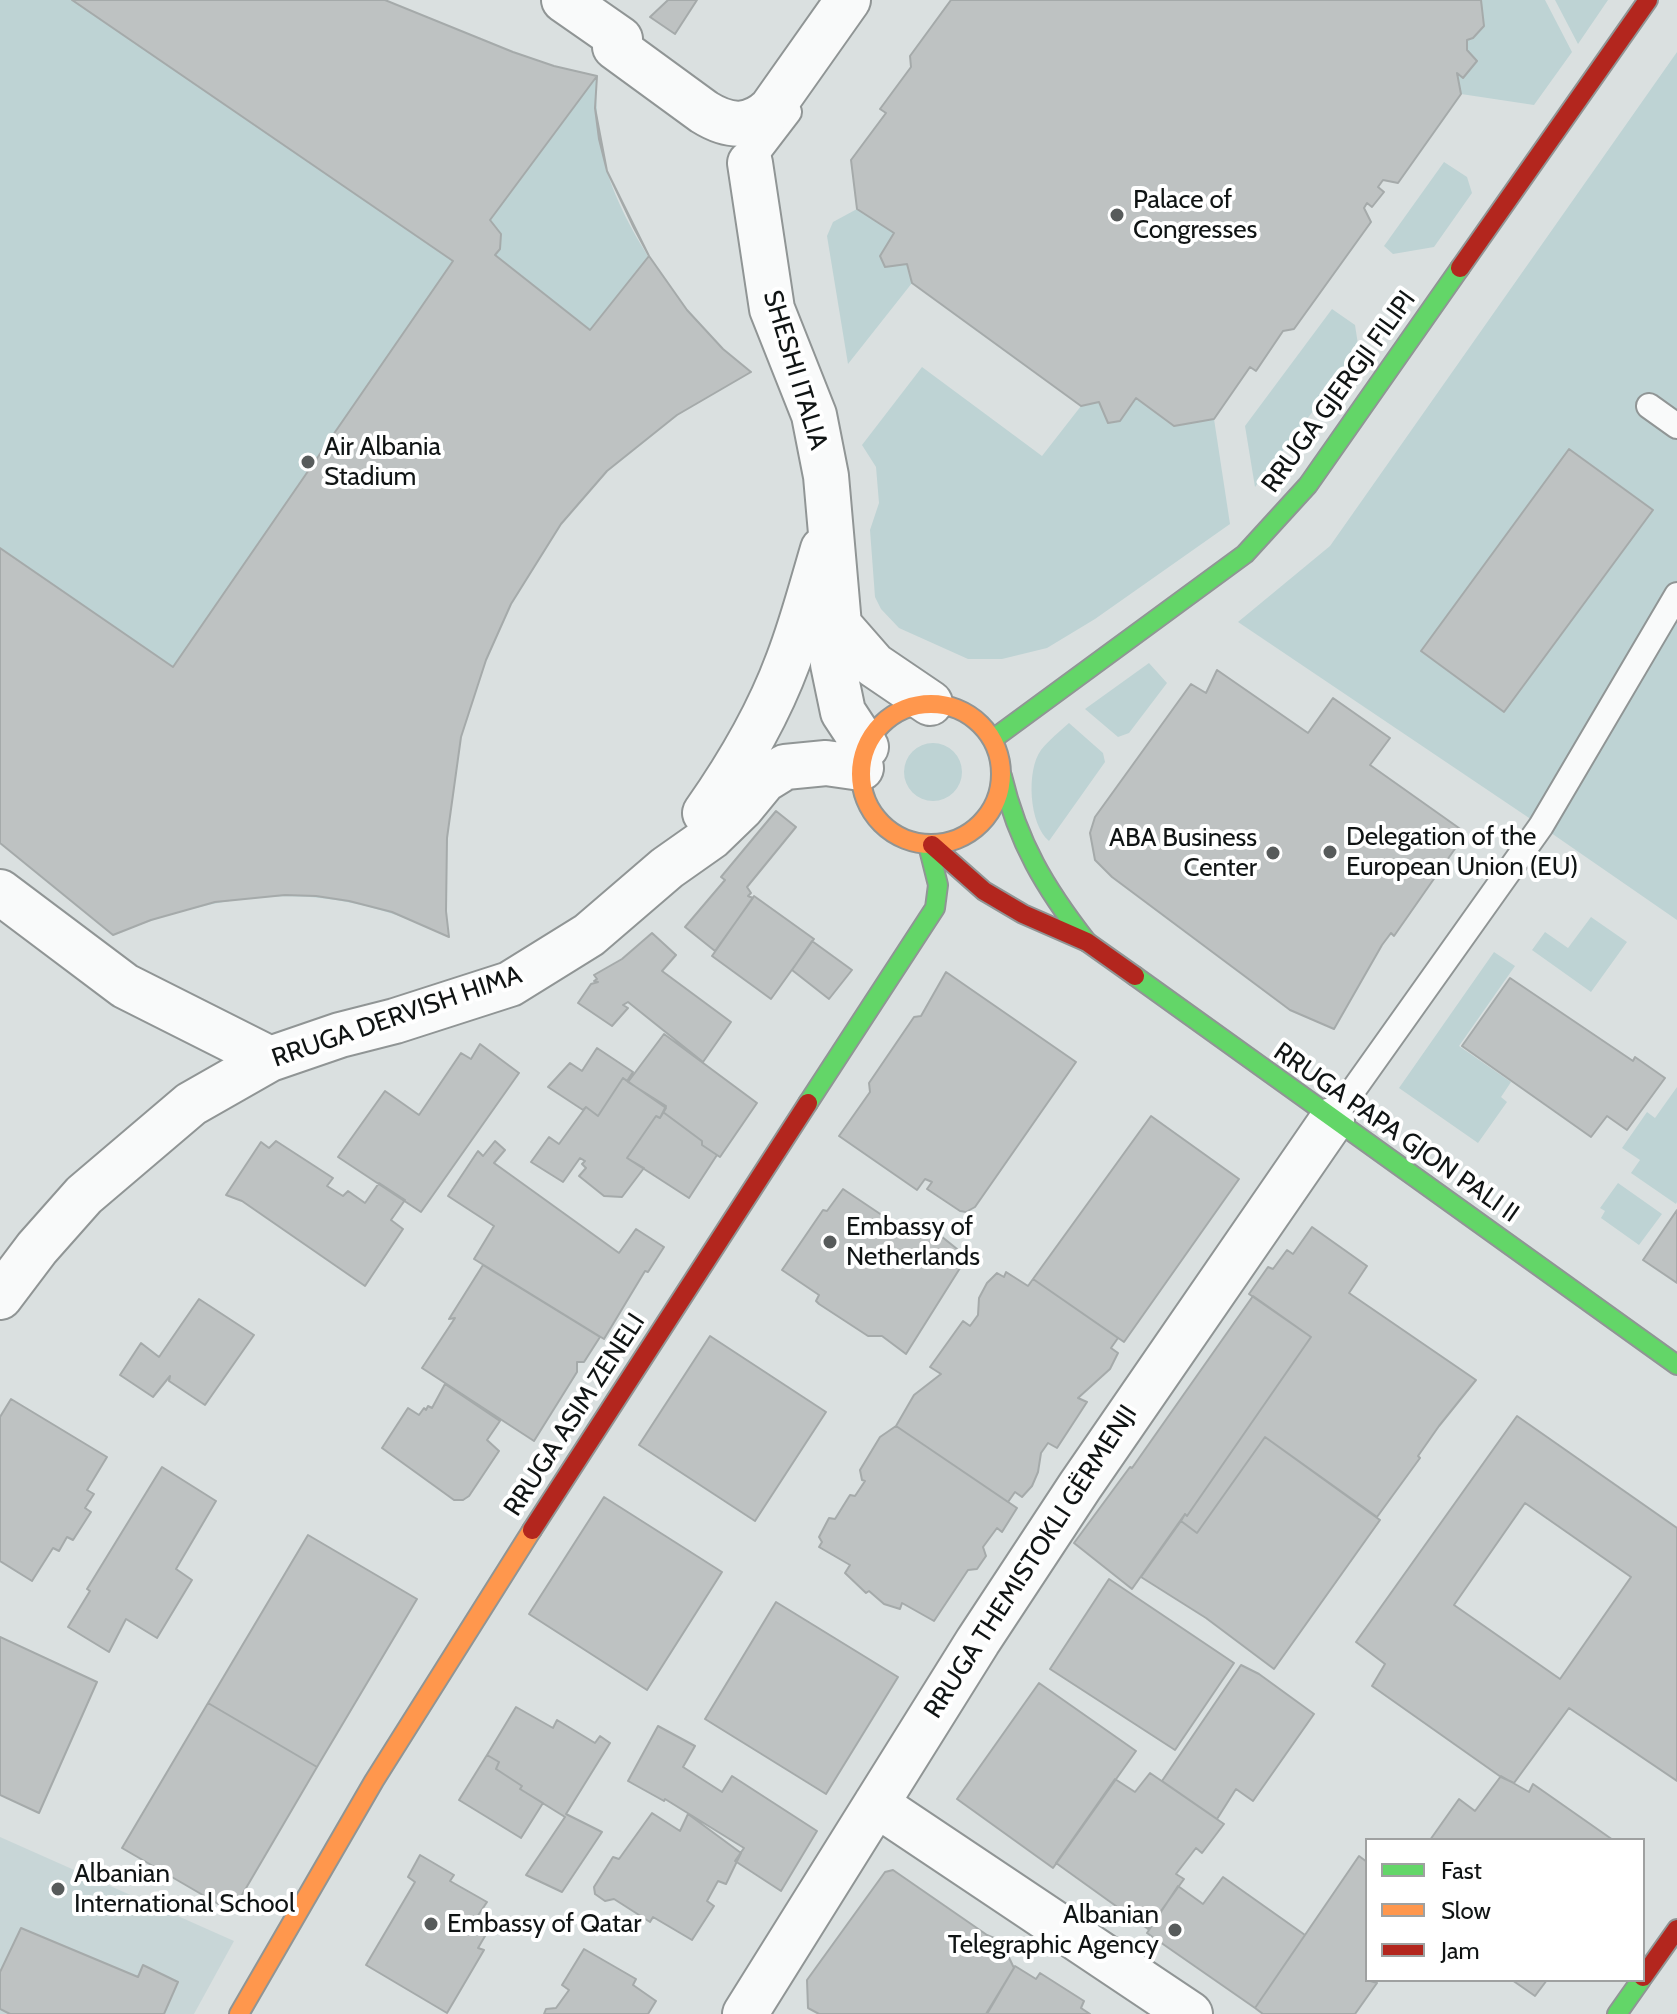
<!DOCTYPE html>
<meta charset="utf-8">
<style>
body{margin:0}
#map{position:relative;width:1677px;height:2014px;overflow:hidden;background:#dae0e0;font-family:Cabin,sans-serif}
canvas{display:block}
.legend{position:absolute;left:1365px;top:1838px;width:280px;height:144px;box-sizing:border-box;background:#fff;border:2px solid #9fa1a1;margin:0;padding:10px 14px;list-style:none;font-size:24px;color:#101414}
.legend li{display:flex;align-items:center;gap:16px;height:40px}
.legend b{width:40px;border:2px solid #9fa1a1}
</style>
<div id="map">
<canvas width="1677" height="2014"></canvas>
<ul class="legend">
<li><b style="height:10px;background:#63d668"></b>Fast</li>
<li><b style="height:10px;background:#ff974d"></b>Slow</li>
<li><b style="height:10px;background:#b3261e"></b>Jam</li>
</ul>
</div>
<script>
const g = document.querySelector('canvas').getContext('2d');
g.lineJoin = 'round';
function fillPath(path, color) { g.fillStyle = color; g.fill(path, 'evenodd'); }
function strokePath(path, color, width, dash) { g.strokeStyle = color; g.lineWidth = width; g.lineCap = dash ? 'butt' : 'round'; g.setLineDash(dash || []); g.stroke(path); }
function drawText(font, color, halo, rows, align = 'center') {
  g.font = font + ' Cabin,sans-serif'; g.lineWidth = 8; g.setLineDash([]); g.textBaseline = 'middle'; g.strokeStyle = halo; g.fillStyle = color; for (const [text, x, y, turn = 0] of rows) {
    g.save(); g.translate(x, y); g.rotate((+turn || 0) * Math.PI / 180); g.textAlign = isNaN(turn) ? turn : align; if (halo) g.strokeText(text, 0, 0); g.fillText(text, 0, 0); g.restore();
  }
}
const built = new Path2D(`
 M0,1837L234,1941L194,2014H0Z`);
const green = new Path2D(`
 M0,0H385L513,52L554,66L597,76C595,108 598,137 606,168C626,237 693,330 751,372C700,400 648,430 606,472C488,590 429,771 449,937C330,879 234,887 113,935L0,843Z
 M1481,0H1545L1572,52L1534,105L1461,94L1457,73L1463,78L1467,40L1473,38L1484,26Z
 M1555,0H1608L1578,44Z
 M1677,52V920L1541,826L1238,622L1330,546Z
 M1444,162L1467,177L1472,193L1434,247L1393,254L1384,246Z
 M857,209L894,233L880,256L907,264L912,283L848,364L827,236L833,222Z
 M1332,309L1355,325L1359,351L1255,487L1245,426Z
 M922,367L1042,456L1081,406L1099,402L1109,423L1120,421L1136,398L1174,426L1214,419L1230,524L1095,619L1047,648L1002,659H968L899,628L881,609L875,597L870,530L879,503L876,467L862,445Z
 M1149,663L1167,683L1129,733L1118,737L1085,709Z
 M1069,723L1103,753L1105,762L1049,841C1029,825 1026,770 1041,750C1049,740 1060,731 1069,723Z
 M904 772a29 29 0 1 1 58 0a29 29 0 1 1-58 0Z
 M1591,917L1627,942L1591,992L1532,950L1545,932L1568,948Z
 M1494,952L1515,966L1459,1046L1511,1082L1501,1097L1507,1102L1478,1143L1399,1088Z
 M1677,1087V1202L1676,1204L1631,1173L1640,1160L1622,1148L1647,1112L1655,1118Z
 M1618,1183L1662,1214L1639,1245L1601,1218L1605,1211L1600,1208Z`);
const building = new Path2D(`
 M72,0H385L513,52L554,66L597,76L595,108L599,139L607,171L634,228L649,256L687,310L723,349L751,372L677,415L607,471L561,524L511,604L486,660L461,737L447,838L446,911L449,937L392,912L349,901L316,896L285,895L215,902L151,920L113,935L0,843V548L173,667L453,261Z
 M668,0H697L675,34L650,17Z
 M951,0H1481L1484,26L1473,38L1467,40V50L1477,61L1463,78L1457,73L1461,94L1398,183L1383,180L1378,187L1384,192L1372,207L1367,203L1364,208L1371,222L1294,329L1283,331L1256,371L1250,367L1214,419L1174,426L1136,398L1120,421L1108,423L1099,402L1081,406L912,283L907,264L885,267L880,256L894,233L857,209L851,160L886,113L880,109L911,67L910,56Z
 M597,76L595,108L607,171L649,256L590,330L495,255L500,249L501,234L490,220Z
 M1569,449L1653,510L1504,712L1421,651Z
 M1217,670L1308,733L1333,698L1390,738L1370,765L1466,833L1394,936L1391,933L1382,945L1334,1029L1290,1010L1112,877L1095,860L1090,833L1095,817L1191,684L1206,693Z
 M776,811L796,827L747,887L751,893L748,896L753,898L715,951L685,927L725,880L721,877Z
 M754,896L814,939L771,999L712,956Z
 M652,933L676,955L662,971L731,1022L703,1062L628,1002L623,1005L628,1008L612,1026L578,1003L591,984L598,982L594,981L597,979L594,975L622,959Z
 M812,941L852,970L829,999L792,970Z
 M946,972L1076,1062L975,1207L966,1212L960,1211L927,1189L932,1182L925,1179L917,1190L839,1136L870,1092L869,1083L914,1017L921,1016Z
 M1510,978L1633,1061L1635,1057L1665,1078L1627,1130L1607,1116L1591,1137L1462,1046Z
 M664,1034L757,1103L720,1157L702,1145V1141L663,1112L666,1106L628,1082Z
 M480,1044L519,1073L421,1212L338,1157L385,1091L419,1115L461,1053L471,1059Z
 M597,1048L633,1072L627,1081L623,1078L598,1116L586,1107L583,1110L548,1087L570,1063L582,1071Z
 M623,1078L666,1108L660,1118L656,1116L627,1158L644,1168L622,1197L604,1196L579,1176L586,1168L582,1164L585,1161L580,1158L563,1182L531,1162L549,1137L559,1144L586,1107L598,1116Z
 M663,1112L702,1141V1145L717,1155L689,1198L627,1158L656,1116L660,1118Z
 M1151,1116L1239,1179L1124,1342L1033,1279Z
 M276,1141L333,1178L327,1186L343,1196L348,1191L365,1203L379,1183L405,1200L391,1220L403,1229L365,1286L242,1201L226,1195L261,1142L269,1148Z
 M495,1141L505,1150L494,1163L619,1253L636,1229L664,1247L648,1272L645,1271L604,1339L474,1259L494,1226L448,1196L478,1151L483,1156Z
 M843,1189L916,1238L926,1224L967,1257L906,1354L882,1336H868L819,1304L816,1301L819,1295L782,1270L823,1210L827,1211Z
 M1677,1210V1283L1643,1260Z
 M1312,1227L1367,1266L1349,1293L1476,1380L1439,1426L1418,1456L1420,1458L1377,1517L1265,1437L1197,1533L1181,1521L1185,1514L1187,1516L1311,1337L1249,1294L1268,1267L1273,1269L1287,1250L1293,1254Z
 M483,1265L600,1337L584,1362H577V1372L534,1441L422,1368L455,1318L449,1319Z
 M1006,1272L1028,1286L1033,1279L1118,1338L1111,1348L1118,1353L1110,1369L1078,1398L1087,1402L1057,1448L1048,1443L1041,1453L1038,1472L1032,1486L1022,1497L1015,1492L1008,1502L896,1426L914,1395L941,1374L930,1367L963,1321L970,1326L978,1315L979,1298L987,1283L997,1273L1004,1277Z
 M1253,1296L1311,1337L1187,1516L1185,1514L1132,1589L1074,1543L1130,1467L1132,1468Z
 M199,1299L254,1335L205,1405L169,1381L170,1376L153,1397L120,1375L141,1343L159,1357Z
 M710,1336L826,1412L755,1521L639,1445Z
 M445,1384L500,1421L487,1440L499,1451L469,1496L463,1500H454L382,1448L408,1408L419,1415L424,1408L426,1410L428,1406L432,1408Z
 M11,1399L107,1457L87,1490L94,1494L85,1508L91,1512L73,1540L67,1537L59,1551L53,1548L32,1581L0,1561V1417Z
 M1517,1416L1677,1528V1781L1569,1708L1514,1783L1501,1777L1372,1686L1385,1664L1356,1642ZM1525,1503L1631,1577L1560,1679L1454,1605Z
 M896,1426L1017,1508L1002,1532L997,1528L983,1547L986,1556L977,1569L968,1570L934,1621L902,1603L900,1609L884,1604L869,1591L866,1593L845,1573L850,1565L819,1547L822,1542L819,1537L829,1518L835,1519L850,1495L855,1496L865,1481L862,1480L860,1470L880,1437Z
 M1265,1437L1380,1520L1274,1669L1206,1618L1141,1577L1181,1521L1197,1533Z
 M162,1467L216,1501L176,1569L192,1580L157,1638L126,1619L109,1652L68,1627L90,1591L87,1589Z
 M604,1497L722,1572L647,1690L529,1614Z
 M308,1535L417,1599L317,1767L208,1703Z
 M1109,1579L1234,1663L1175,1750L1050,1669Z
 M776,1602L898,1677L826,1794L705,1719Z
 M0,1637L97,1682L39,1813L0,1795Z
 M1241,1665L1259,1674L1314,1714L1253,1801L1236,1789L1217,1819L1162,1781Z
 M1039,1683L1136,1751L1053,1868L957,1799Z
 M208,1703L317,1767L232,1912L122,1848Z
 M516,1707L553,1728L557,1720L595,1743L600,1736L610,1743L566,1814L602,1832L562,1892L526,1875L565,1817L520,1789L522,1786L496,1769L499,1762L487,1755Z
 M658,1726L695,1746L683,1767L722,1792L732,1776L817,1831L781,1891L735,1861L744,1848L665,1799L664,1801L628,1781Z
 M487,1755L499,1762L496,1769L522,1786L520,1789L543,1803L521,1838L459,1800Z
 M1150,1773L1224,1824L1202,1853L1196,1848L1176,1874L1184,1879L1148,1929L1056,1863L1115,1779L1135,1792Z
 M1501,1776L1529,1792L1533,1784L1613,1840H1430L1459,1799L1475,1811Z
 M652,1813L680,1831L688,1814L741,1853L726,1884L718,1881L707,1901L714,1906L692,1940L653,1917L650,1922L614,1899L605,1901L595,1894L594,1887L613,1857L619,1859Z
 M420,1855L454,1875L450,1881L487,1902L469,1929L485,1936L478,1948L484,1950L447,2013L366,1965L415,1882L408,1877Z
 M1359,1856L1367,1862V1980L1377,1983L1355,2014H1263L1255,2008Z
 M893,1870L987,1935L1001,1941L1014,1968L986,2014H819L808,2008L807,1980L885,1872Z
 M1223,1877L1305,1935L1255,2008L1147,1933L1178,1886L1203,1904Z
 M21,1928L138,1977L143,1965L178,1982L164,2014H10L0,2009V1972Z
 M584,1949L636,1979L633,1985L656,2001L648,2014H544L546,2009L556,2008L569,1990L562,1985Z
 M1015,1966L1036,1979L1040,1973L1084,2001L1081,2008L1090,2014H987Z
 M1512,1980H1547L1535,1996Z`);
const lane = new Path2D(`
 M750,163L789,112
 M1649,406L1677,426
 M1332,1120L1541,826L1677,595`);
const street = new Path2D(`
 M564,0L620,39L615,47L704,112C728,127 750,129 771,109L848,0
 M750,163L772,309L814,415L826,476L839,625L833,664L843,712L866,747
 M839,625L874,665L930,703
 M705,813C738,766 768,715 788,661C802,625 812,586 823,549
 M0,892L125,986L270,1059
 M0,1297L37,1248L84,1195L191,1104L270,1059L340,1035L395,1021L510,984L589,935L667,868L711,837L741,808L764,780L785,767L826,763L861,768
 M876,1804L1190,2014
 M745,2014L978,1641L1080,1486L1332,1120`);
const fast = new Path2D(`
 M993,739L1245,554L1308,485L1460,268
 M1002,776C1018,843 1045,888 1087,942
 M1135,976L1677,1365
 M808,1103L935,908L938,885L928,845
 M1617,2014L1641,1980`);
const slow = new Path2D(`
 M861 774a70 70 0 1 1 140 0a70 70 0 1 1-140 0Z
 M239,2014L374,1781L532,1530`);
const jam = new Path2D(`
 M1460,268L1648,0
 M932,845L984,891L1023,914L1087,942L1135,976
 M532,1530L808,1103
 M1643,1977L1677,1929`);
const markers = [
 [1117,215,8,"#575b5b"],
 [308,462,8,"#575b5b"],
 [1330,852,8,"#575b5b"],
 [1273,853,8,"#575b5b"],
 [830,1242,8,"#575b5b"],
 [58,1889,8,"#575b5b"],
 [431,1924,8,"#575b5b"],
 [1175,1930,8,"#575b5b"]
];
const poiNames = [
 ["Palace of",1133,200],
 ["Congresses",1133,230],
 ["Air Albania",324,447],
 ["Stadium",324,477],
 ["Delegation of the",1346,837],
 ["European Union (EU)",1346,867],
 ["ABA Business",1257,838,"right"],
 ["Center",1257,868,"right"],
 ["Embassy of",846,1227],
 ["Netherlands",846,1257],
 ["Albanian",74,1874],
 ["International School",74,1904],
 ["Albanian",1159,1915,"right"],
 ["Telegraphic Agency",1159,1945,"right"],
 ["Embassy of Qatar",447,1924]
];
const streetNames = [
 ["SHESHI ITALIA",795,370,73],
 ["RRUGA GJERGJI FILIPI",1339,392,-54],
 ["RRUGA DERVISH HIMA",397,1017,-19],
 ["RRUGA PAPA GJON PALI II",1396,1133,35],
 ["RRUGA ASIM ZENELI",575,1415,-57],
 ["RRUGA THEMISTOKLI GËRMENJI",1031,1562,-57]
];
fillPath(built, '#c8d6d7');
fillPath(green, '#bed3d4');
fillPath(building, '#bec2c2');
strokePath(building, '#a5aaaa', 2);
strokePath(lane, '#909595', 28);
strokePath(street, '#909595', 48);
strokePath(fast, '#909595', 22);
strokePath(slow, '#909595', 22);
strokePath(jam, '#909595', 22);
strokePath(lane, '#f9fafa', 24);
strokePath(street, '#f9fafa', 44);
strokePath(fast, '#63d668', 18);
strokePath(slow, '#ff974d', 18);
strokePath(jam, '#b3261e', 18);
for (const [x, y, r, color] of markers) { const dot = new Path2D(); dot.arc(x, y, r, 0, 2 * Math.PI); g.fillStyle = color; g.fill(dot); strokePath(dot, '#fff', 3); }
drawText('26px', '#101414', '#fff', poiNames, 'left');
drawText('26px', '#101414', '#fff', streetNames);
</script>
